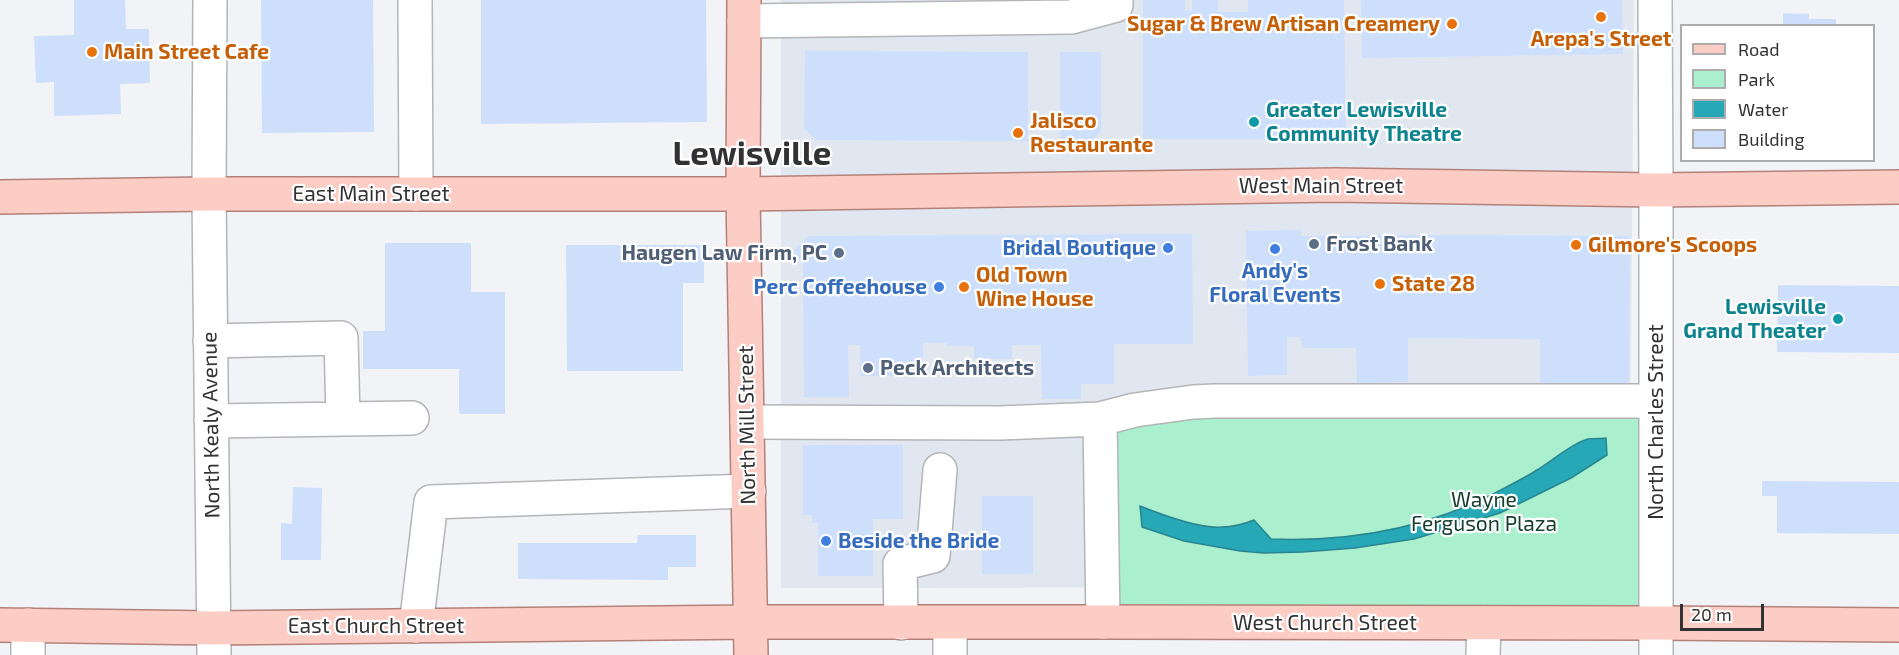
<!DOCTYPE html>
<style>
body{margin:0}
#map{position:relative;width:1899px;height:655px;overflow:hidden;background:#f1f3f6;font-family:"Exo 2",sans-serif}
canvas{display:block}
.legend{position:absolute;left:1680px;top:24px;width:195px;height:138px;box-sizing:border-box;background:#fff;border:2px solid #adadae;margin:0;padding:8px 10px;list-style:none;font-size:18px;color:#323234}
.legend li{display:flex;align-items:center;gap:12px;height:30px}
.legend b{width:30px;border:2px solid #adadae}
.scale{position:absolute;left:1680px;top:604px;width:84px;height:27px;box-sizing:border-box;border:3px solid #323234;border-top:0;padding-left:8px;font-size:18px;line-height:21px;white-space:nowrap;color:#323234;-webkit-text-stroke:4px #fff;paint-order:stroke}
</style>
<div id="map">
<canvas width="1899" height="655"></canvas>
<ul class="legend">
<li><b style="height:8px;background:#fbcdc5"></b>Road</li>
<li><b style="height:16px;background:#aaf0cf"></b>Park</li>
<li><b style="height:16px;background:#26a8b7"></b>Water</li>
<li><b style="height:16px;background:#cddffb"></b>Building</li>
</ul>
<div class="scale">20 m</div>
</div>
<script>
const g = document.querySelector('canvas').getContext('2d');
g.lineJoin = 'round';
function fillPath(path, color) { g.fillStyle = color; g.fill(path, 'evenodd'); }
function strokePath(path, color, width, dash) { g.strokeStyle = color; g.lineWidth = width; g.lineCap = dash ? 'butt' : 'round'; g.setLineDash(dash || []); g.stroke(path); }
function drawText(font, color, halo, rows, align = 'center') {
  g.font = font + ' "Exo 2",sans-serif'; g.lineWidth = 4.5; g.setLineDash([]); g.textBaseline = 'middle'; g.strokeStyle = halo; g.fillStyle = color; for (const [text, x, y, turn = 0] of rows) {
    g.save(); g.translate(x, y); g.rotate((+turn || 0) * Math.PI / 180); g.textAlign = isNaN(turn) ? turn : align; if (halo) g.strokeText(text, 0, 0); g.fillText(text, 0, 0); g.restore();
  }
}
const built = new Path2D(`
 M781,0H1634L1629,587L781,588Z`);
const green = new Path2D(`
 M1656,401V623L1103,622L1100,419Z`);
const water = new Path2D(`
 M1606,438L1607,455L1571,478L1500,513L1414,539L1355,548L1303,552L1263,553L1240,551L1184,541L1142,527L1140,506C1160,514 1201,529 1222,527C1233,527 1244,524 1254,520L1271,539C1348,542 1424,529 1493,494C1508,486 1523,479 1537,470C1551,462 1572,443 1588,439C1593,438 1601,439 1606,438Z`);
const building = new Path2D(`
 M74,0H125L126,29H149L150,83L120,84L121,114L54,116V82L36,83L34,36L74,35Z
 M261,0H373L374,132L262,133Z
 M481,0H706L707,122L481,124Z
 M1143,0H1185V11H1192V0H1218V12H1248V0H1344L1346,139H1143Z
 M1361,0H1622L1623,54L1362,58Z
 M1783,13L1809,14V19H1836V26H1783Z
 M805,51L1028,52V141L816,140L804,128Z
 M1060,52H1101V131L1091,141H1060Z
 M1301,230V236L1445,235L1630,236L1629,397H1540V339L1408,338V382L1357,383L1356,348H1302L1301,337H1287V375L1248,376L1246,231Z
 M1192,234L1193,344H1114V384H1081V399H1042L1041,345H1012V359H974V346H947V343H923V376H860V345H848L849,397H804L803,259H795V249L808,236Z
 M385,243H471V292H505V414H459V369H363V331H385Z
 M566,245H704V283H683V371H567Z
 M1778,285L1899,286V353L1777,352Z
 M803,445H903V519H873V576H818V523H812V515H803Z
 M1762,481L1899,482V534L1777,533V496H1762Z
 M293,487L322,488L321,560H281V523L292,524Z
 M982,496H1033V574H982Z
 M638,535H696V567H668V580L518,579V543H637Z`);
const minor = new Path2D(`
 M210,0L209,194L214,655
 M415,0L416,194
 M1655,0L1656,190V655
 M744,21L1071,17L1116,5V0
 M210,341L341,338L343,419
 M1100,419L1103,622
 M211,421L412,418
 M747,422L1000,423L1100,419L1135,410L1193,402L1215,401H1656
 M901,623L900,564L933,556L940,470
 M28,625V655
 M416,626L431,502L749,491
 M950,655V623
 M1483,655L1484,623`);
const major = new Path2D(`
 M744,0L743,194L751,655
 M0,197L209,194H743L1335,185L1656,190L1899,187
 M0,625L213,628L752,622H1103L1656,623L1899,625`);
const markers = [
 [1601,17,6,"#e8710a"],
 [1452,24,6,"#e8710a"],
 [92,52,6,"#e8710a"],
 [1254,122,6,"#0f9aa8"],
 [1018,133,6,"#e8710a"],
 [1314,244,6,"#5c6f8a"],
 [1576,245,6,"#e8710a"],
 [1168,248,6,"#3f7fe0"],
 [1275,249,6,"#3f7fe0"],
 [839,253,6,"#5c6f8a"],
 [1380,284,6,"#e8710a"],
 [939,287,6,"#3f7fe0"],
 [964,287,6,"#e8710a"],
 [1838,319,6,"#0f9aa8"],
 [868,368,6,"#5c6f8a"],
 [826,541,6,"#3f7fe0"]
];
const foodNames = [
 ["Sugar & Brew Artisan Creamery",1440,24,"right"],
 ["Arepa's Street",1601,39,"center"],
 ["Main Street Cafe",104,52],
 ["Jalisco",1030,121],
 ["Restaurante",1030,145],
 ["Gilmore's Scoops",1588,245],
 ["Old Town",976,275],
 ["Wine House",976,299],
 ["State 28",1392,284]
];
const cultureNames = [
 ["Greater Lewisville",1266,110],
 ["Community Theatre",1266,134],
 ["Lewisville",1826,307,"right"],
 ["Grand Theater",1826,331,"right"]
];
const streetNames = [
 ["West Main Street",1321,186],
 ["East Main Street",371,194],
 ["North Charles Street",1656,422,-90],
 ["North Kealy Avenue",211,425,-91],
 ["North Mill Street",747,425,-91],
 ["West Church Street",1325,623],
 ["East Church Street",376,626]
];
const serviceNames = [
 ["Frost Bank",1326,244],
 ["Haugen Law Firm, PC",827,253,"right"],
 ["Peck Architects",880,368]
];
const shopNames = [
 ["Bridal Boutique",1156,248],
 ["Andy's",1275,271,"center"],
 ["Floral Events",1275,295,"center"],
 ["Perc Coffeehouse",927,287],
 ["Beside the Bride",838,541,"left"]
];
const parkNames = [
 ["Wayne",1484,500],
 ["Ferguson Plaza",1484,524]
];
const townNames = [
 ["Lewisville",752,154]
];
fillPath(built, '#e1e7f0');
fillPath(green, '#aaf0cf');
fillPath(water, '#26a8b7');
strokePath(water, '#2a8590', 1.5);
fillPath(building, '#cddffb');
strokePath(minor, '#b3b5b8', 36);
strokePath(major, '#b3817a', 36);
strokePath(minor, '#fff', 33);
strokePath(major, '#fbcdc5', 33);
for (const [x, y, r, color] of markers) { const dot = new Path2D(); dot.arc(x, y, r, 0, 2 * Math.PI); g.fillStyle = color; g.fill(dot); strokePath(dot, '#fff', 2); }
drawText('bold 21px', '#c56008', '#fff', foodNames, 'left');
drawText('bold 21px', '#0d838f', '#fff', cultureNames, 'left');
drawText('21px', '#323234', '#fff', streetNames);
drawText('bold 21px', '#4e5e75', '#fff', serviceNames, 'left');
drawText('bold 21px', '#366cbe', '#fff', shopNames, 'right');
drawText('21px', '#17402f', '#fff', parkNames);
drawText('bold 33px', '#323234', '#fff', townNames);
</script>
